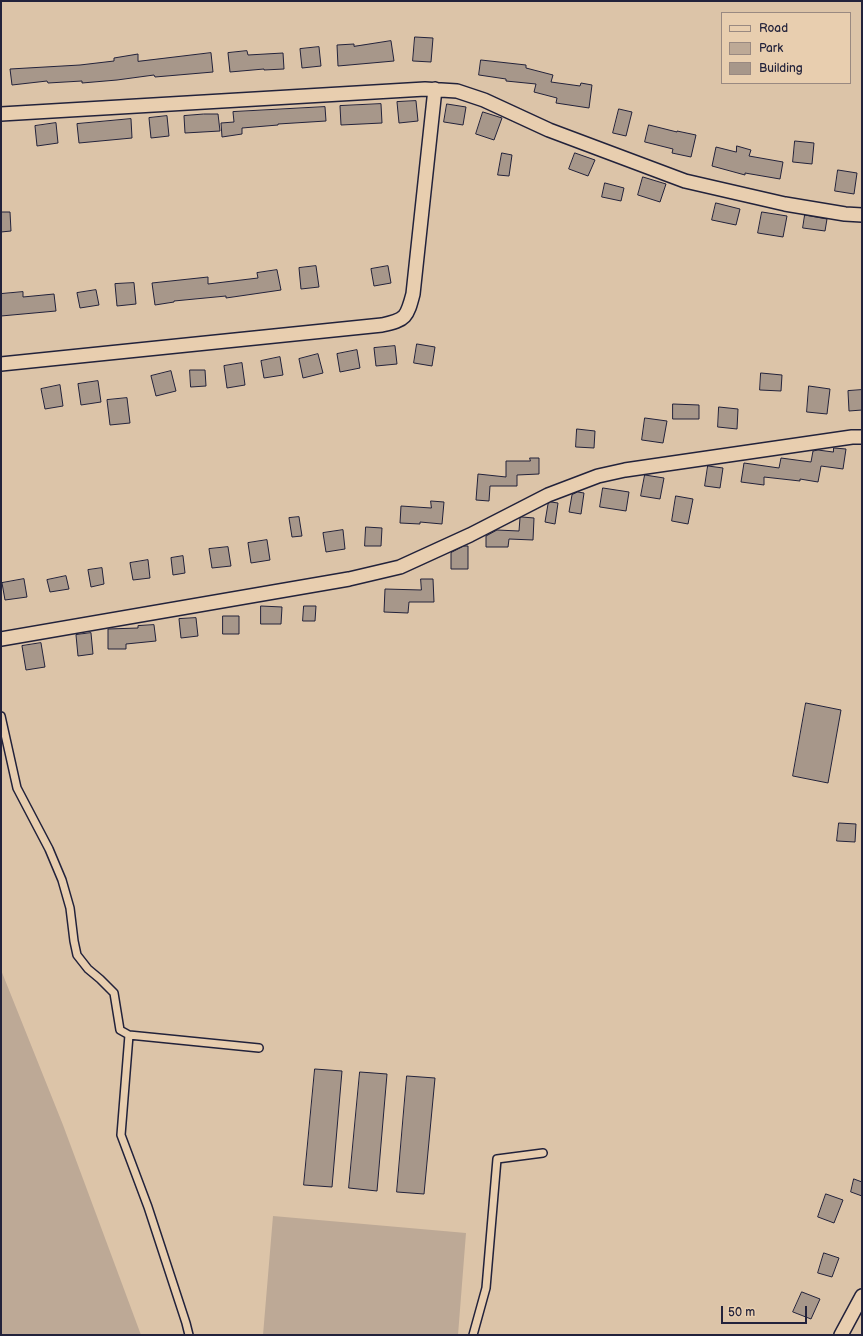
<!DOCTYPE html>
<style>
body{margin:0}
#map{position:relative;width:863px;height:1336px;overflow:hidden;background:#dcc4a8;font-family:"Balsamiq Sans",sans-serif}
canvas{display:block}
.frame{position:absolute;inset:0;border:2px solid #22223b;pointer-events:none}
.legend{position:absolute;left:721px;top:12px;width:130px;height:72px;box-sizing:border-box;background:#e8ceaf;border:1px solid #998981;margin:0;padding:5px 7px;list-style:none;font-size:12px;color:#22223b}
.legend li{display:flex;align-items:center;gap:8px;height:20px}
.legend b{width:20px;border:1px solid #998981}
.scale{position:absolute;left:721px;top:1306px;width:86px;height:18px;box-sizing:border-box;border:2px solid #22223b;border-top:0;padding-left:5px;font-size:12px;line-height:14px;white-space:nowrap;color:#22223b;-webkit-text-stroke:3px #e8ceaf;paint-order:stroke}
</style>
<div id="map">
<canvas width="863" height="1336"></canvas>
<div class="frame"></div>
<ul class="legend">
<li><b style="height:5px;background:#e8ceaf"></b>Road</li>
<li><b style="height:11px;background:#bda996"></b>Park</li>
<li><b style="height:11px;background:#a7978a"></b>Building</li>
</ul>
<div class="scale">50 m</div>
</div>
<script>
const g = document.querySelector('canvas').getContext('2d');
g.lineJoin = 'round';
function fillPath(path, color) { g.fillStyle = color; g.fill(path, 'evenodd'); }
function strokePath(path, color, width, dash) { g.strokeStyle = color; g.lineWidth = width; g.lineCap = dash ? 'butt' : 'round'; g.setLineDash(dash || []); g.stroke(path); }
const green = new Path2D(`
 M1,970L63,1125L141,1335H1Z
 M273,1216L466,1233L458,1335H263Z`);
const building = new Path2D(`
 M415,37L433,38L431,62L413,61Z
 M391,41L394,61L338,66L337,45L354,44V46Z
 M319,47L321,66L302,68L300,49Z
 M247,51L248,55L283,53L284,69L264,70V69L230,72L228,53Z
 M211,53L213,72L155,77L154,75L117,80L82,83V81L48,83L47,81L12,85L10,69L80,65L114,61V58L138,54V61Z
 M481,60L526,65V68L553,75L551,82L580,86L581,83L592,85L589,108L556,103L557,98L534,92L536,84L506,81V79L479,75Z
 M416,101L418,121L399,123L397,102Z
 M381,104L382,123L341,125L340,106Z
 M447,104L466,107L463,125L444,122Z
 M325,107L326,121L278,124V125L242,128V134L222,137L221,123L234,122L233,112Z
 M619,109L632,112L626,136L613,133Z
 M483,112L502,118L494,140L476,134Z
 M204,114H218L220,131L185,133L184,116Z
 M167,116L169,136L151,138L149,118Z
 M131,119L132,138L79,143L77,124Z
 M56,123L58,143L37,146L35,126Z
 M649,125L677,132V131L696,135L691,157L672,153L673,149L645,142Z
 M795,141L814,143L812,164L793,162Z
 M737,146L751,150L749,156L783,162L780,179L745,173V175L712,166L716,147L736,152Z
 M502,153L512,155L509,176L498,175Z
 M575,153L595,160L588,176L569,169Z
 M838,170L857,173L854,194L835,191Z
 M643,177L666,184L660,202L638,195Z
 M605,183L624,188L621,201L602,197Z
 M716,203L740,209L736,225L712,220Z
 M1,212H10L11,231L1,232Z
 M762,212L787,216L783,237L758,233Z
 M805,215L827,219L825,231L803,228Z
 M316,266L319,287L301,289L299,268Z
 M388,266L391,283L374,286L371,269Z
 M277,270L281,290L226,298V296L174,301V302L155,305L152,283L208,277V284L258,278L257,273Z
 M134,283L136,304L117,306L115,284Z
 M96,290L99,305L80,308L77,293Z
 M23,292V297L54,294L56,311L1,316V294Z
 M417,344L435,347L432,366L414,363Z
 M395,346L397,364L376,366L374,348Z
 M357,350L360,368L340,372L337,354Z
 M318,354L323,373L303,378L299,359Z
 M280,357L283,375L264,378L261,361Z
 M242,363L245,385L227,388L224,366Z
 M190,370H205L206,386L191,387Z
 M171,371L176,391L156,396L151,376Z
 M761,373L782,375L781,391L760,390Z
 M98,381L101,402L81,405L78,384Z
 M60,385L63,406L45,409L41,389Z
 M809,386L830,389L827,414L807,412Z
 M862,390V410L849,411L848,391Z
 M127,398L130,423L110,425L107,400Z
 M673,404L699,405V419H673Z
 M719,407L738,409L737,429L718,427Z
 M645,418L667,421L663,443L642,440Z
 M577,429L595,431L594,448L576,447Z
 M834,448L846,449L843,469L821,466L818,482L800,479V481L764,477V485L741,482L744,463L779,468L781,458L811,462L813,451L818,450L833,452Z
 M530,458H539V474L517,475V486H490L489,501L476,500L478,474L506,477V461H530Z
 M708,466L723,468L720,488L705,486Z
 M645,475L664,478L660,499L641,496Z
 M603,488L629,492L626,511L600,507Z
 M578,492L584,493L581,514L569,512L572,495Z
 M676,496L693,499L688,524L672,521Z
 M431,501L444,502L442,524L420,522V524L400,523L401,506L431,508Z
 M551,502L558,503L555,524L545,522L548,504Z
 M299,517L302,536L292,537L289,518Z
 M522,517L534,518L533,540L509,539L508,547H486V536L497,530L519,531L520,518Z
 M366,527L382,528L381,546H365Z
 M343,530L345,549L326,552L323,533Z
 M267,540L270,560L251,563L248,543Z
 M464,546H468V569H451V553Z
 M228,547L231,566L212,568L209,549Z
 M183,556L185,573L173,575L171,558Z
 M148,560L150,578L133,580L130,563Z
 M102,568L104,584L91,587L88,570Z
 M66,576L69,589L50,592L47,580Z
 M24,579L27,597L5,600L2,583Z
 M421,579H433L434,602H409L408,613L384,612L385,589L421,590Z
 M261,606L282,607L281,624H261Z
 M304,606H316L315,621H303Z
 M223,616H239V634H223Z
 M196,618L198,636L181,638L179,619Z
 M154,625L156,641L126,644V649H108V629L138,628V626Z
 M91,633L93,654L78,656L76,635Z
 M41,643L45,667L26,670L22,646Z
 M806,703L841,710L828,783L793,776Z
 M839,823L856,824L855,842L837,841Z
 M315,1069L342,1071L332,1187L304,1185Z
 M360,1072L387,1074L377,1191L349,1188Z
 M407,1076L435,1078L424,1194L397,1192Z
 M854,1179L862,1182V1196L851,1192Z
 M826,1194L843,1200L834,1223L818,1217Z
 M824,1253L839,1258L832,1277L818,1273Z
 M802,1292L820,1299L811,1319L793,1312Z`);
const lane = new Path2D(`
 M1,716L17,788L49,849L62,880L70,908L74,941L77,955L88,969L100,979L114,993L120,1030L129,1035
 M189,1335L186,1323L148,1207L121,1135L129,1035L259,1048
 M473,1335L486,1288L497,1159L543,1153`);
const street = new Path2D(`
 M1,114L425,89L457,91L484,100L549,130L685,181L785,204L845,214L862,215
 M1,364L382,325C406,320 407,317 413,294L435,89
 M1,639L349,579L400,567L470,535L548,495L598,476L625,470L852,437H862
 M841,1335L862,1296`);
fillPath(green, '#bda996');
fillPath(building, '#a7978a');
strokePath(building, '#22223b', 1);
strokePath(lane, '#22223b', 10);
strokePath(street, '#22223b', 16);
strokePath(lane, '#e8ceaf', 7);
strokePath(street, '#e8ceaf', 13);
</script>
